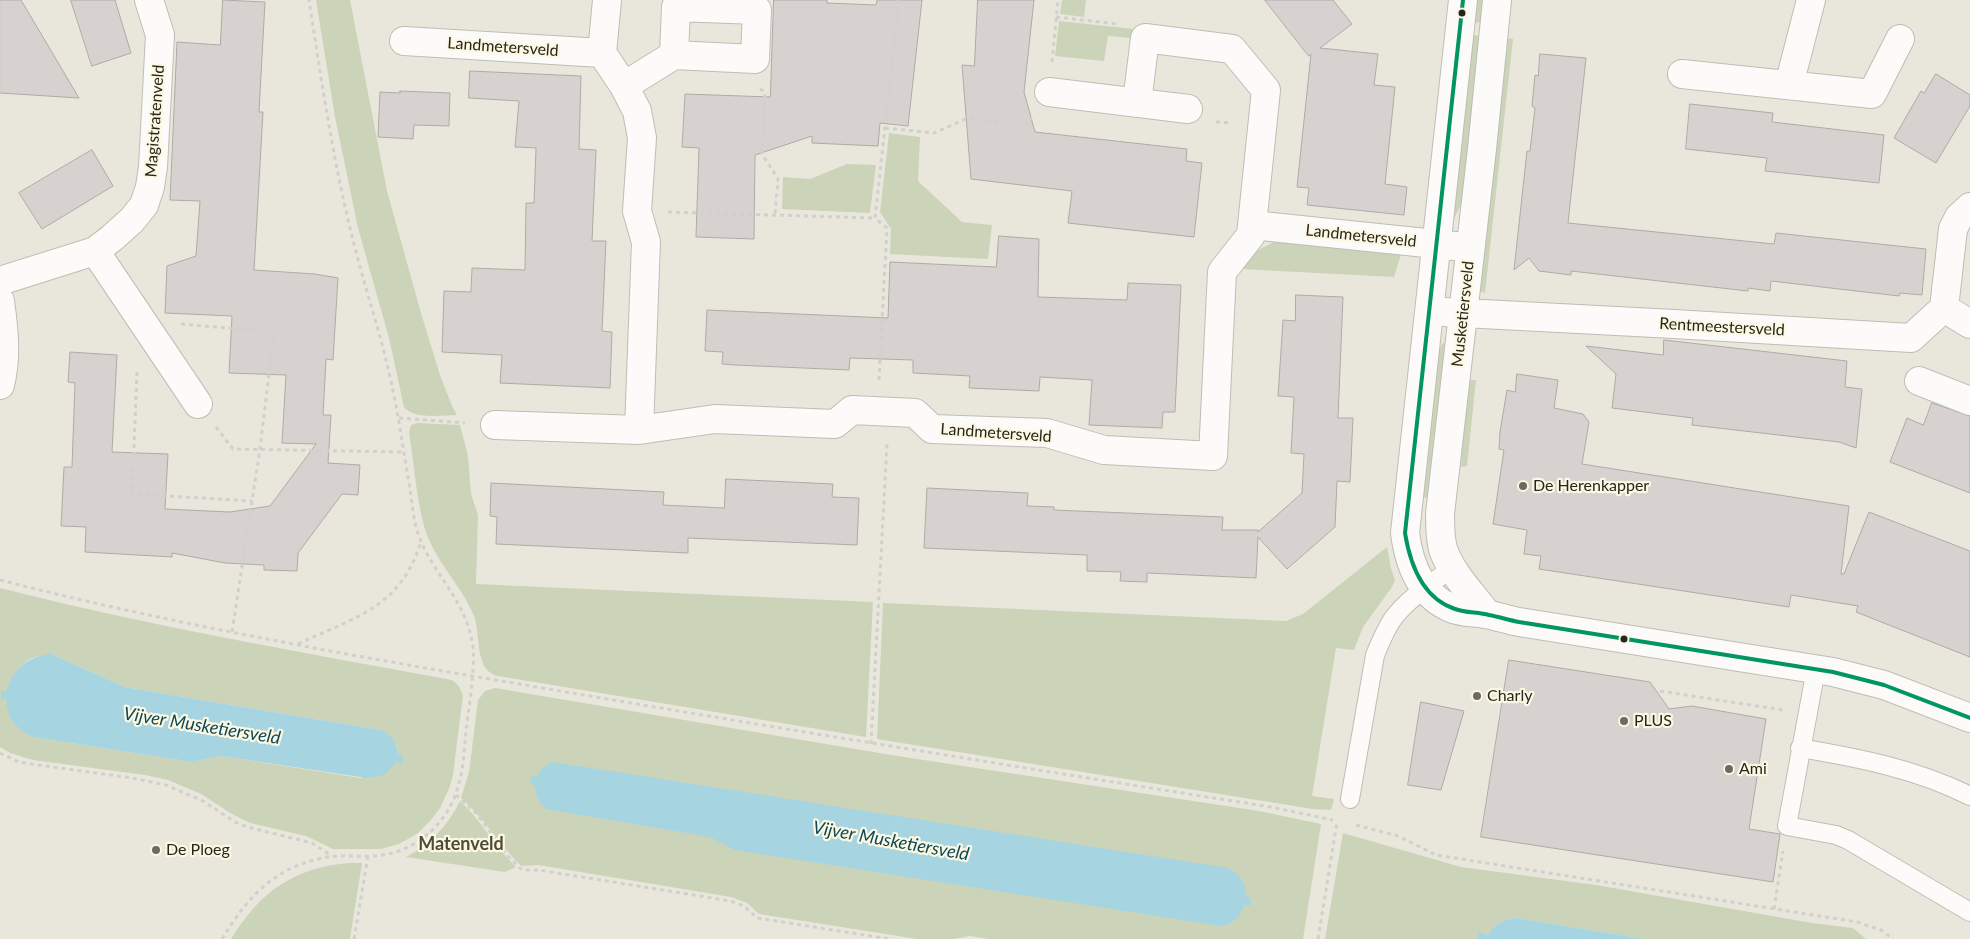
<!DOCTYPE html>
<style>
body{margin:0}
canvas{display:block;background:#e9e7db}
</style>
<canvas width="1970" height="939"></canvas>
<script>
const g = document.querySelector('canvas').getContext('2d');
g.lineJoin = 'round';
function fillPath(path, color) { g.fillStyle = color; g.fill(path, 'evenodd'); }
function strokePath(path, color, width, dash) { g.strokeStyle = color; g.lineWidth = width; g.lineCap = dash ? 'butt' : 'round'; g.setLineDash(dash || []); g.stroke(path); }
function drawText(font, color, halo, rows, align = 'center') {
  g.font = font + ' Lato,sans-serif'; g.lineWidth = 4.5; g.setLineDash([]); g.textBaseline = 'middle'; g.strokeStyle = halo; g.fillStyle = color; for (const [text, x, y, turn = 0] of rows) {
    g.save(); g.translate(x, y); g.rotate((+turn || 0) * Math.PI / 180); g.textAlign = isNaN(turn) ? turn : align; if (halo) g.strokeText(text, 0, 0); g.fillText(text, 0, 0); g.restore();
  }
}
const green = new Path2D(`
 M316,0H350L387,191L421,313L440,375L452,406L457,415C442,415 414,420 404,407L389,338L358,228L335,117Z
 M1062,0H1086L1084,17L1060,14Z
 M1473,0H1486L1485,23L1471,22Z
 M1059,21L1134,29L1131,38L1108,36L1104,61L1055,56Z
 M1470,35L1483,36L1465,196L1454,219Z
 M1506,38L1513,39L1485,293L1476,290Z
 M889,133L920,137L918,181L962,222L992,225L988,259L890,254L891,229L880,212Z
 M847,164L876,165L870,213L782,209L783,177L810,179Z
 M1274,242H1284L1401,254L1394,277L1241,269L1258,250Z
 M1445,342L1429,497L1423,498L1420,495L1437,354L1442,344Z
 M1466,380H1476L1467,466L1461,467Z
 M417,423L460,425L468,456L471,494L478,515L476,584L873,602L866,737L498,676C474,671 481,635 474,616C461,584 434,561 424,526C416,496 414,463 409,432L411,425Z
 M1387,547L1391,568L1395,580L1392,587L1363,627L1354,650L1336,648L1312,796L1334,799L1331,810L1313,809L877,739L883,603L1286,621L1303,614Z
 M0,588C149,626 300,652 452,680L458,685L463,695L453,775L449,789L440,808L431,820L418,833L399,844L381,849H333L306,836L250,823L232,814L201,794L168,780L145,775L33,760L10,753L0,747ZM51,654L125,687L381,730L396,744L398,754L361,778L221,756L192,762L33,737C0,723 0,679 28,660C34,656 43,656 51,654Z
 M495,688L891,755L1259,811L1321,824L1303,939H989L970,936L955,939H917L759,914L747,903L731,897L538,865L521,866C499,844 485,819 461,798L469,772L478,700L485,691Z
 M460,801C482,821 495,847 516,867L505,872L406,857C430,844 448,826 460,801Z
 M1343,833L1461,867L1596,885L1812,923L1853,928L1866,939H1645L1515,918C1503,919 1494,924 1488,935L1479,933L1477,939H1325Z
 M350,863H362L350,939H231C260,892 294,867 350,863Z`);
const water = new Path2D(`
 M51,654L125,687L381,730C392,735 397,743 398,754L403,755L402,763L397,762L384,775L367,778L221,756L192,762L33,737C16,730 7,717 6,699H1V691H7C12,669 28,656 51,654Z
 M553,762L1228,868C1240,874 1246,884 1246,897L1251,898L1250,906L1245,905L1238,917L1229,924L1221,926L735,850L710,837L546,809C538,802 536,795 535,785L530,784L531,776L537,777L541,769Z
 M1515,918H1516L1645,939H1477L1479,932L1488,935C1493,925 1503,919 1515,918Z`);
const building = new Path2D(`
 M0,0H21L79,98L0,93Z
 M71,0H115L131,53L92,66Z
 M223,0L265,2L259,112H263L254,270L315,274L338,278L333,360L326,359L323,415H331L328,463L360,465L358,495L342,494L298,553L297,571L264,570V565L225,563L172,553V557L85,552L86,527L61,526L64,467H72L75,383L68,382L70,352L117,355L112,452L168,454L165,509L230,512L270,506L316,444L282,443L286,375L229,373L232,316L165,313L167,266L196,256L200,201L170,200L177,42L220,45Z
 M774,0H827V3L876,5L877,0H922L908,126L880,123L878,146L812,143V136L755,155L754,239L696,237L699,148L682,147L685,94L770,97Z
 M978,0H1034L1024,92L1035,132L1187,149L1186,161L1202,163L1194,237L1068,223L1072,191L971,179L962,65L974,66Z
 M1265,0H1333L1352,24L1320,48L1378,54L1374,85L1395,87L1385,184L1407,187L1404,215L1307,205L1309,188L1297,187L1311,54L1309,56Z
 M1540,54L1586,58L1568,223L1774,244L1776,233L1926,249L1922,295L1900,293L1899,296L1771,281L1770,291L1748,288V291L1571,271V275L1539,271L1529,258L1514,270L1527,151H1530L1535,108L1532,106L1535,75L1538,76Z
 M470,71L581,76L579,149L596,150L592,241H606L602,331L612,332L610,388L500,383L502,355L442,352L444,291L471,292L472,268L525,270L526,203H534L536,148L515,147L519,101L469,98Z
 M1936,74L1970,95V106L1936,163L1894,138L1921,91L1924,93Z
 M400,91L450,93L449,126L414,125L413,139L378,137L380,92L400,93Z
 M1690,104L1773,113L1772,122L1884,135L1879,183L1765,171L1767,158L1686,149Z
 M92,150L113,186L42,229L19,193Z
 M999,236L1039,239L1038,297L1127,300L1128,283L1181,285L1175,412H1163L1162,428L1089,425L1092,380L1040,377L1039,391L969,388L970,376L913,373V360L850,358L849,370L735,365L722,364L723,352L705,351L707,310L888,318L890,262L996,267Z
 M1296,295L1343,297L1338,418H1353L1350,482L1337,481L1335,527L1287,569L1258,537L1256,578L1147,573V582L1120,581L1121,572L1087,571V555L924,548L927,488L1028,493L1027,506L1054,507V510L1223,517L1222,530H1258V532L1302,493L1304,454L1291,453L1294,397L1278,396L1283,320L1295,321Z
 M1664,340L1847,361L1845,387L1862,389L1856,448L1839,442L1692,425L1693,418L1612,408L1616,374L1586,346L1663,355Z
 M1517,374L1558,380L1554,408L1583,414L1589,422L1582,464L1849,506L1841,574H1844L1869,512L1970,551V657L1856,612L1858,606L1791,595L1789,607L1539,569L1541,556L1524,554L1527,530L1493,524L1504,450L1499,449L1500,432L1507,390L1515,392Z
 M1932,403L1970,416V493L1890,462L1907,418L1923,425Z
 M726,479L833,484L832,497L859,498L857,545L688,538V553L496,544L497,517L490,516L491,483L664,492L663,505L724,508Z
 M1509,660L1650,682L1669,709L1692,706L1766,719L1749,829L1780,834L1773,882L1481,837Z
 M1421,702L1464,711L1441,790L1408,785Z`);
const path = new Path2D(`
 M1056,17L1118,24
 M1052,62L1058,0
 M760,89L765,92L762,154L778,179L775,215
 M1216,122L1232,123
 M885,128L934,133L968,118L1023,125L1032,118
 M668,212L875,218
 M181,324L274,332L260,449L232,632
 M137,372L132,494L252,501
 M879,380L887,228L875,218L899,0
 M399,418L465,423
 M216,427L233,449L404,452
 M0,580C187,628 377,660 566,692C801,732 1036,770 1271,807L1333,820
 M298,644C355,617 401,608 421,541
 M1660,691L1783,710
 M871,744L887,443
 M0,753L19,762L31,764L132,778L166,785L203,801L235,822L247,827L312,843L332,856
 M456,795L476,813L509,857L522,870H538L731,901L744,906L757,918L890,939
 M1356,825L1398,836L1436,855L1857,922L1881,930L1893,939
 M1774,909L1783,851
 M222,939C246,900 271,870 318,859C336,854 354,857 373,856C403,855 431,837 447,812C452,804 456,795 458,786C464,769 464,749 466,731C469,705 475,673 473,647C467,598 429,573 416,527C412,510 411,493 408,477C402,442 397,407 389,372C378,325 362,279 351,232C332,155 321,77 309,0
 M354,939L368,856
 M1318,939L1337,822`);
const service = new Path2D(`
 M1816,669L1787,826L1836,835L1848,840L1970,912
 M1800,748C1859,758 1916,769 1970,796
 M1350,799L1375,655C1380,643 1385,631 1392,620C1407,599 1432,583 1452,568`);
const minor = new Path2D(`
 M607,0L602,53L624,86L637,111L642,138L637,211L646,242L639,430
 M1463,0L1405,533C1409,564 1420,595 1451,608C1462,613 1474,612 1485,614C1497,616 1508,620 1519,622L1833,672L1884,685L1970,718
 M404,41L602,53
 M1682,74L1872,94L1900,39
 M1789,85L1811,0
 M624,86L674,55L676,7L757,10L755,59L674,55
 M1049,92L1188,109
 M1252,225L1455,246
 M95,251L198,404
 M0,281L95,251L112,238L132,220L144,205L150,187L153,167L160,35L149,0
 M0,301C4,330 7,357 0,385
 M1944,308L1953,229L1959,217L1970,207
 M1444,312L1674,324L1911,338L1944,308L1970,324
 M1919,381L1970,401
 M495,425L639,430L715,419L835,424L852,410L915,413L932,429L1047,433L1104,450L1213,456L1222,272L1251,235L1266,90L1232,49L1145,38L1137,103
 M1487,614C1472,594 1451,573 1443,549C1440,538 1440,526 1440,514L1482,149L1497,0`);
const bus1 = new Path2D(`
 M1463,0L1405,533C1410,564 1422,598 1455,609C1466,613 1478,612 1489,615C1499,617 1509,620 1519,622L1833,672L1884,685L1970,718`);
const markers = [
 [1462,13,4.5,"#27251d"],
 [1523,486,5,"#6b6960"],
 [1624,639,4.5,"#27251d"],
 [1477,696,5,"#6b6960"],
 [1624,721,5,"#6b6960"],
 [1729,769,5,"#6b6960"],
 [156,850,5,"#6b6960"]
];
const streetNames = [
 ["Landmetersveld",503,47,4],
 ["Magistratenveld",155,121,-86],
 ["Landmetersveld",1361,236,6],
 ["Musketiersveld",1463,314,-84],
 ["Rentmeestersveld",1722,327,3],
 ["Landmetersveld",996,433,4]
];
const poiNames = [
 ["De Herenkapper",1533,486],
 ["Charly",1487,696],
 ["PLUS",1634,721],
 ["Ami",1739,769],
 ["De Ploeg",166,850]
];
const waterNames = [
 ["Vijver Musketiersveld",202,726,9],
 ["Vijver Musketiersveld",891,841,10]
];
const neighbourhoodNames = [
 ["Matenveld",461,844]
];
fillPath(green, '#cbd4b8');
fillPath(water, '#a6d4e0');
fillPath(building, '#d7d2cf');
strokePath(building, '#afaaa7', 1);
strokePath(service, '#bfbdb4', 20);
strokePath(minor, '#bfbdb4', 30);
strokePath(path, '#d0d0cd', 3, [4, 4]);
strokePath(service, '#fcfbfa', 18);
strokePath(minor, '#fcfbfa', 28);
strokePath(bus1, '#00965e', 4);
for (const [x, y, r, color] of markers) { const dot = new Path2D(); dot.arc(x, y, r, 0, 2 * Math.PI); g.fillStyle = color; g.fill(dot); strokePath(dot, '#fcf8e2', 2); }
drawText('16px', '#27251d', '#fcf8e2', streetNames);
drawText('16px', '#27251d', '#fcf8e2', poiNames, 'left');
drawText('italic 18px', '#0d4858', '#fcf8e2', waterNames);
drawText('bold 18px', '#4e4b39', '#fcf8e2', neighbourhoodNames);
</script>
